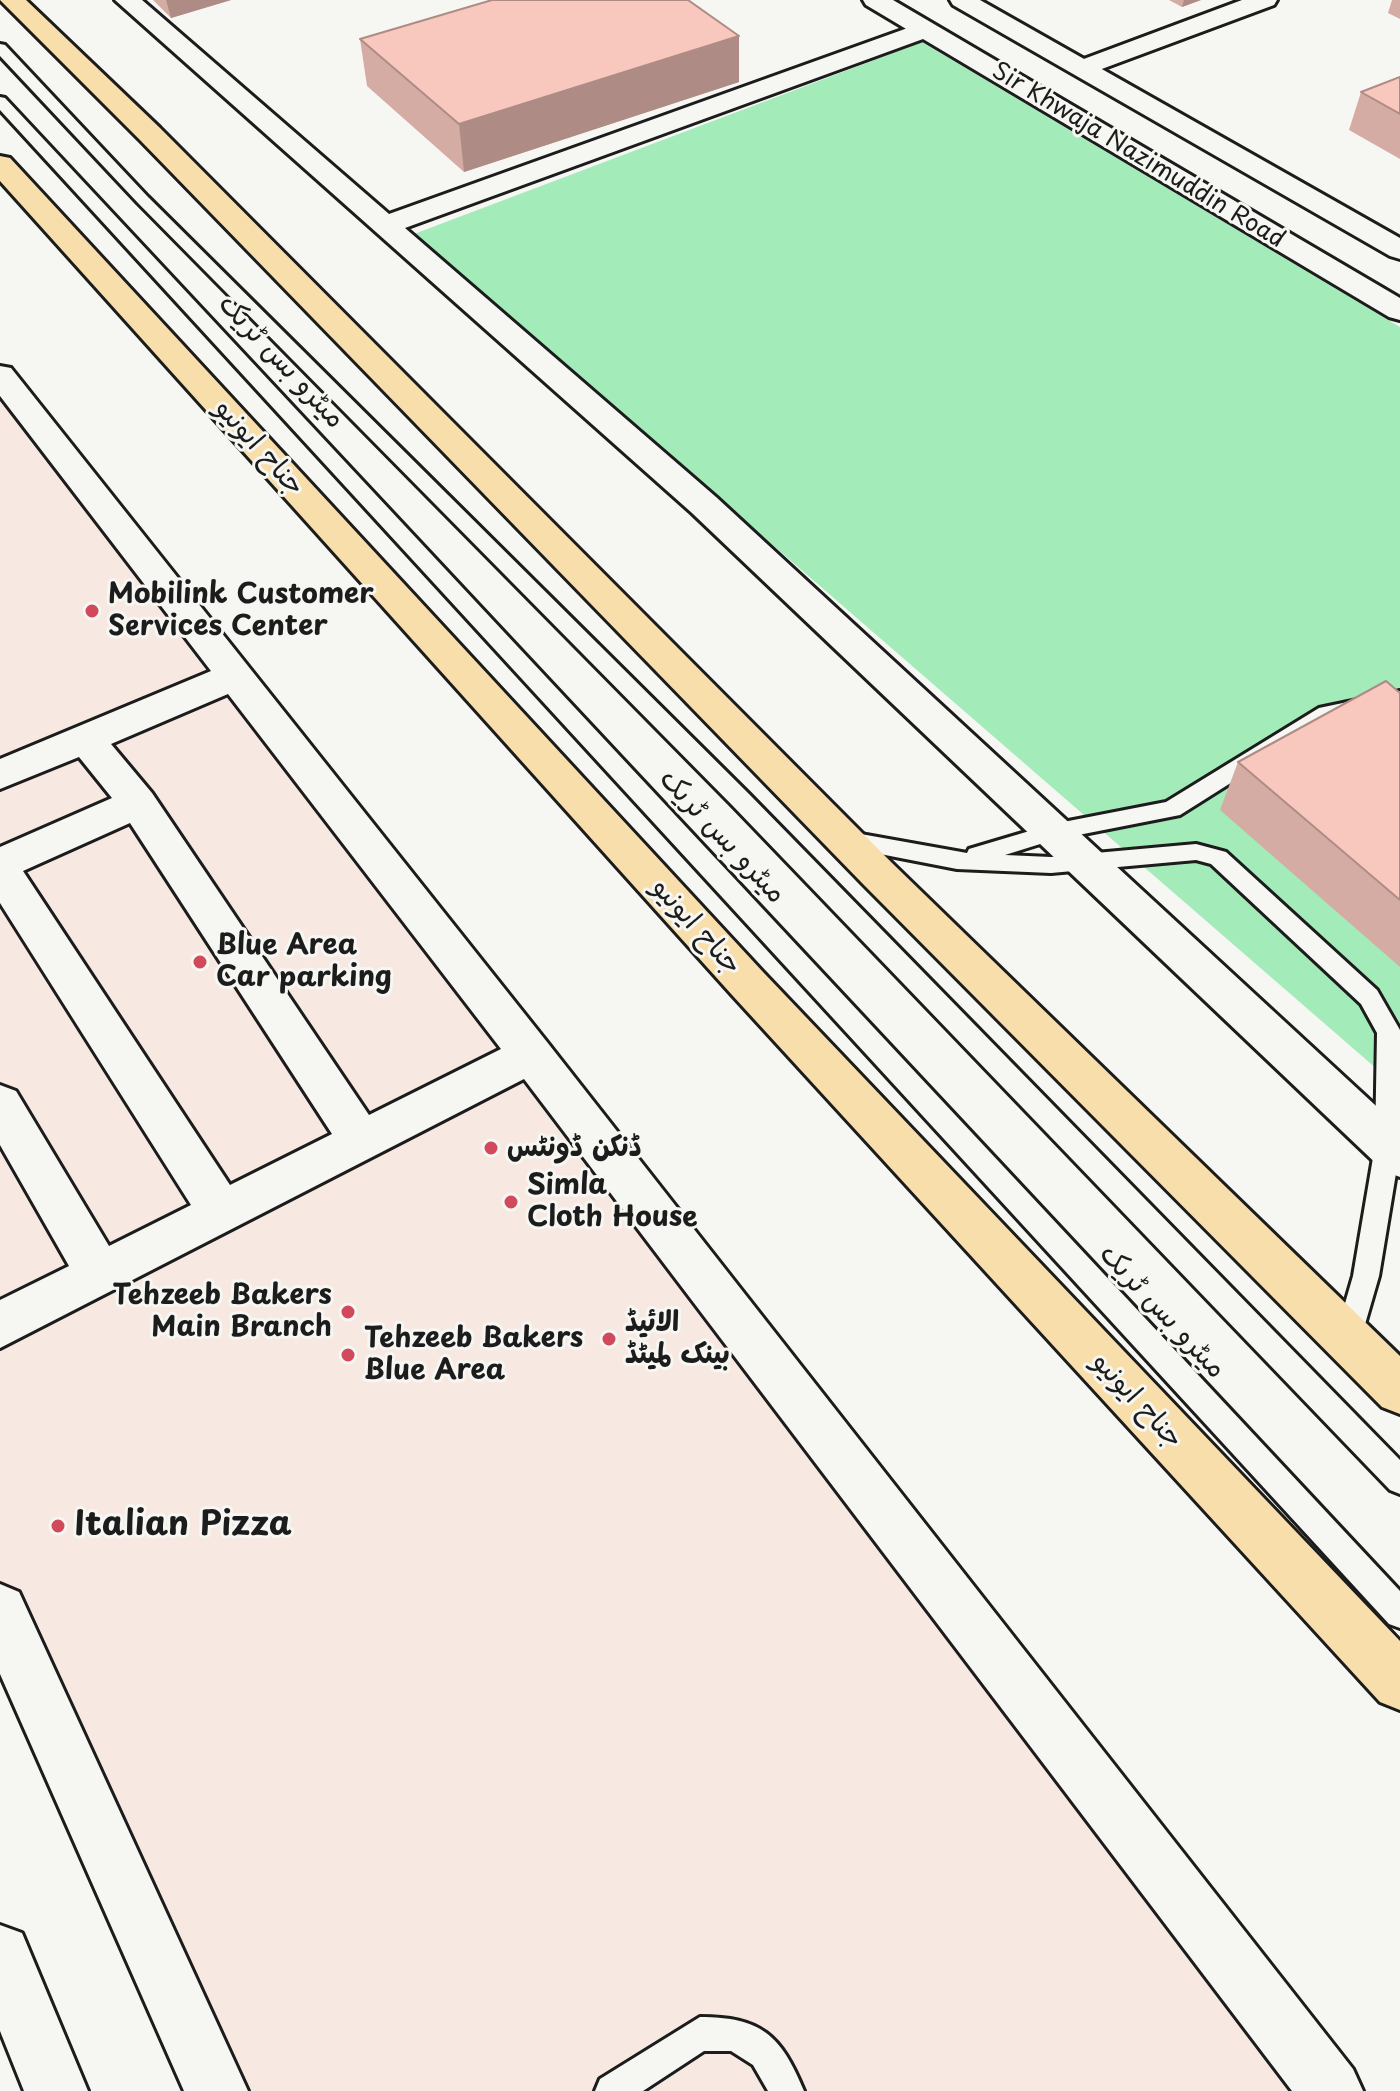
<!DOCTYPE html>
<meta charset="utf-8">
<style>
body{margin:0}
canvas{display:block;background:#f6f6f2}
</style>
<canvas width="1400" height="2091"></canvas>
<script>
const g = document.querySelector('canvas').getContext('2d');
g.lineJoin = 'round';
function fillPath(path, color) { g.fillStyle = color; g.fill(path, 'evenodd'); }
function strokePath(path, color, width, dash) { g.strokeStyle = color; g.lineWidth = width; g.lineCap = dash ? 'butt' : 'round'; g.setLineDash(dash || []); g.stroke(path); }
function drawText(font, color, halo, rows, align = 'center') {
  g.font = font + ' "Playpen Sans","Playpen Sans Arabic",sans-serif'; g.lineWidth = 6; g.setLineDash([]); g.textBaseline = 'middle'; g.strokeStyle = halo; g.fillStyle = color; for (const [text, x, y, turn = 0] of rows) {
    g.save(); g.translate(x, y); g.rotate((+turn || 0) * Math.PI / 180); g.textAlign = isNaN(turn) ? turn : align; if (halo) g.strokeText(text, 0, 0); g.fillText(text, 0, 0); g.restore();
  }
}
const built = new Path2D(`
 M0,375L1327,2091H216L0,1611Z`);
const green = new Path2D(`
 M922,42L1400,327V1089L414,234Z`);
const service = new Path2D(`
 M0,44L5,45L148,197L749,794L1400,1460V1494L1390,1490L733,806L138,203L0,56Z
 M0,97L5,98L1400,1591V1628L1389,1624L0,110Z
 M1400,691V705L1332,719L1180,815L1053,840L1005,855L1051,857L1196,844L1226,852L1377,990L1400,1030V1149L1379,1276L1361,1338L1358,1347L1348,1350L1338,1347L1335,1338L1353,1276L1375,1146L1377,1033L1361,1004L1211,864L1196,860L1051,873L957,869L844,847L836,845L833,839L836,833L844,831L967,853L969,849L1053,824L1166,802L1319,708Z
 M700,2017C761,2017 781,2035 804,2091H768L753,2065L731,2051H704L643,2091H595L600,2079Z`);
const minor = new Path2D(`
 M115,0H142L389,214L916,25H934L938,30L934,35L405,228L716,497L1400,1128V1177L1384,1171L692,513Z
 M1242,0H1277L1274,5L1091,73H1073L1069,68L1073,63Z
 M0,366L11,368L547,1042L1353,2069L1363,2091H1292L524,1079L0,1348V1300L69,1266L0,1145V1085L16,1091L109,1246L191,1205L0,903V847L112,798L79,757L0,789V759L211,671L0,396ZM228,694L501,1049L369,1115L152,793L111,744ZM130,823L332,1134L230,1185L23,871Z
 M0,1584L19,1592L248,2091H184L0,1674Z`);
const secondary = new Path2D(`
 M863,0H893L1400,298V320L1389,317L866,5Z
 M950,0H980L1400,238V259L1390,256L953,5Z
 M0,1925L22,1933L88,2091H24L0,2031Z`);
const primary = new Path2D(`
 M0,0H26L160,128L891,862L1400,1356V1414L1382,1407L863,884L140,140Z
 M0,156L10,158L763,972L1400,1641V1710L1380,1702L733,996L0,181Z`);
const wall = new Path2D(`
 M153,0H231L171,18Z
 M1169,0H1201L1182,7Z
 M1392,0H1400V19L1388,13Z
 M739,36V82L464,172L367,86L360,39Z
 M1400,77V159L1349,130L1361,92Z
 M1400,693V967L1220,810L1238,762Z`);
const shadedWall = new Path2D(`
 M166,0H231L171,18Z
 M1184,0H1201L1182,7Z
 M739,36V82L464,172L459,124Z`);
const building = new Path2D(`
 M492,0H688L739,36L459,124L360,39Z
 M1400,77V114L1361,92Z
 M1386,681L1400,693V900L1238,762Z`);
const markers = [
 [92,611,8,"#d1495b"],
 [200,962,8,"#d1495b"],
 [491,1148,8,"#d1495b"],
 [511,1202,8,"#d1495b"],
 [348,1312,8,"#d1495b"],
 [609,1339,8,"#d1495b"],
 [348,1355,8,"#d1495b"],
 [58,1526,8,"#d1495b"]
];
const farStreetnames = [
 ["Sir Khwaja Nazimuddin Road",1138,156,31]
];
const streetNames = [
 ["میٹرو بس ٹریک",281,362,47],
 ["جناح ایونیو",259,448,48],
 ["میٹرو بس ٹریک",722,837,47],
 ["جناح ایونیو",696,927,48],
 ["میٹرو بس ٹریک",1162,1312,47],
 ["جناح ایونیو",1137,1401,47]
];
const poiNames = [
 ["Mobilink Customer",108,595],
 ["Services Center",108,627],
 ["Blue Area",216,946],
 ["Car parking",216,978],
 ["ڈنکن ڈونٹس",507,1148],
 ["Simla",527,1186],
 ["Cloth House",527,1218],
 ["Tehzeeb Bakers",332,1296,"right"],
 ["Main Branch",332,1328,"right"],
 ["الائیڈ",625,1323],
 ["بینک لمیٹڈ",625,1355],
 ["Tehzeeb Bakers",364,1339],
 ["Blue Area",364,1371]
];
const nearPoinames = [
 ["Italian Pizza",74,1526]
];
fillPath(built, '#f7e8e2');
fillPath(green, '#a3ecba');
strokePath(service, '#1c1c1c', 6);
strokePath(minor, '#1c1c1c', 6);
strokePath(secondary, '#1c1c1c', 6);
strokePath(primary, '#1c1c1c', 6);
fillPath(service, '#f6f6f2');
fillPath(minor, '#f6f6f2');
fillPath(secondary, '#f6f6f2');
fillPath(primary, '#f8deab');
fillPath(wall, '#d5aca3');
fillPath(shadedWall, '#ae8c85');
fillPath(building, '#f8c8be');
strokePath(building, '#ae8c85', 2);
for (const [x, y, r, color] of markers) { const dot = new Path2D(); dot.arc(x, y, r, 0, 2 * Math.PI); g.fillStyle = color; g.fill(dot); strokePath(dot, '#f6f6f2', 3); }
drawText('24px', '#1c1c1c', '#f6f6f2', farStreetnames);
drawText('28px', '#1c1c1c', '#f6f6f2', streetNames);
drawText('bold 28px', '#1c1c1c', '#f6f6f2', poiNames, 'left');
drawText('bold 34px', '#1c1c1c', '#f6f6f2', nearPoinames, 'left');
</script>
